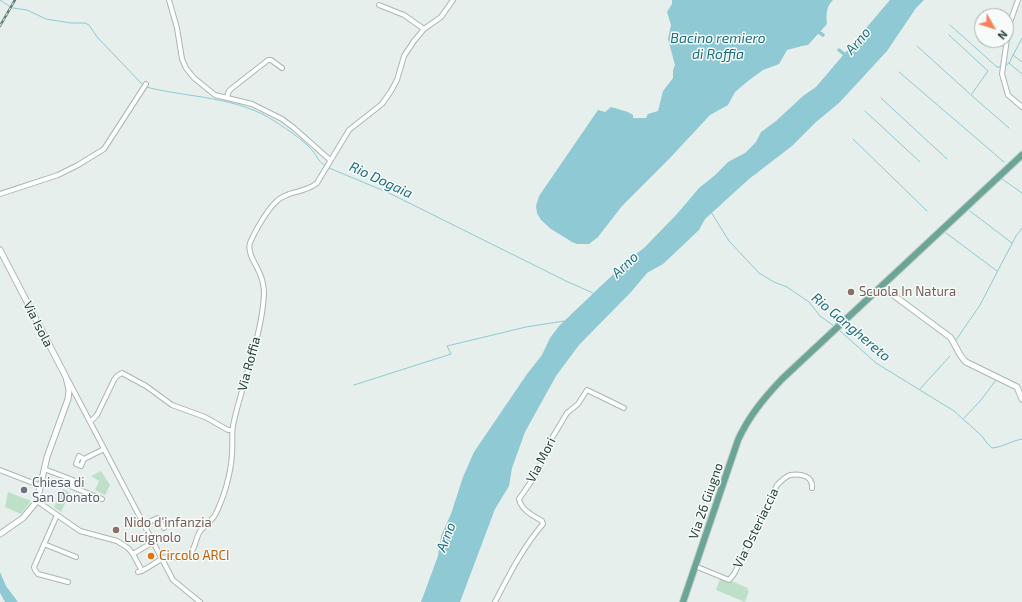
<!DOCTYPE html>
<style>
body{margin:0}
#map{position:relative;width:1022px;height:602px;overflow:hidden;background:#e6efeb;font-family:"Exo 2",sans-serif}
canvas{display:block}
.north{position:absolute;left:974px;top:8px;width:40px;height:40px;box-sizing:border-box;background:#f7fbf9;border:1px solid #a3b1ad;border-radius:50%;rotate:129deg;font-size:11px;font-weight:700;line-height:16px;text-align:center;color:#24423a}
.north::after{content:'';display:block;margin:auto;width:14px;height:18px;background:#f4845f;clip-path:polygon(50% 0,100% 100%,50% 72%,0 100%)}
</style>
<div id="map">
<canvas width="1022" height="602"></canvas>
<div class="north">N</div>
</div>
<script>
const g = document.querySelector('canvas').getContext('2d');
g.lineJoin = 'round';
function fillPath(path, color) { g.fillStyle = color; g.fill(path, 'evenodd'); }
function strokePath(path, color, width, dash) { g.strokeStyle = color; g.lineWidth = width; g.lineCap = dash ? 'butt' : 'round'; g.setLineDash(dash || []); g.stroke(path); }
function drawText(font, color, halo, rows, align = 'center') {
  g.font = font + ' "Exo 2",sans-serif'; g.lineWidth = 3; g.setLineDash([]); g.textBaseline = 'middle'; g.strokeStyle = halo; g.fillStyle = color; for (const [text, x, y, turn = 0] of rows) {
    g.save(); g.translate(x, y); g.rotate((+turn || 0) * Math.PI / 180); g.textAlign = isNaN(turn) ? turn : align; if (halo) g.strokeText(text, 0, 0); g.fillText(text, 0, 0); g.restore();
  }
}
const green = new Path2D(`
 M101,471L110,485L105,495L95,490L99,481L91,476Z
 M63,489L70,493L61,512L54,507Z
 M8,492L31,501L21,514L5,507Z
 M720,579L730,583L731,581L748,588L747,590L749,591L745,602L716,590Z`);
const water = new Path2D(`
 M672,0H833C826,6 826,16 827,24L808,45L802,46L787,50L779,64L763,70L748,81L735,92L728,105L710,115L669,159L622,206L598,237L589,244H577L572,242L551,229L541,220L537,213L536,206L539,196L598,110L605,112L611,107L628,112L633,115V118H646L648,114L658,111L663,91L673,78V70L675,65L668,39L671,25L667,12L672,4Z
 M890,0H924L916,8L887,51L839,103L816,122L792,146L749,179L705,219L699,230L663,264L647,273L631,292L579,345L556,376L525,432L512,468L509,486L495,509L460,602H421L438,556L441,536L451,514L463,477L474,452L527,374L542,355L550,338L559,326L603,284L632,257L644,248L677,214L699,188L714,176L728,162L745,153L756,142L761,132L776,121L803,96L816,87Z
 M0,572L6,586L18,602H5L0,593Z`);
const stream = new Path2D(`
 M0,0L9,6
 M13,8L27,10L46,19L71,23H85L89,25L97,37L142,84
 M950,25L997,67H1002
 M949,35L988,71L971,95L1009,128
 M917,46L970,94
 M1013,55L1022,62
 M1009,63L1022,74
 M1005,66L1009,63L1022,38
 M899,72L1004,162
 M146,87C189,98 237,96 276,122C288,130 302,139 312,150C317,156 319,163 326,166
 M881,98L947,159
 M865,111L920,162
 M853,139L927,211
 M329,168L389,193L566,281L593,293
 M1002,179L1022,193
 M970,211L1012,243
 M711,212L729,241L759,273L774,282L787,287L809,302L820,316L834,326
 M946,233L997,271
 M838,329L876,363L954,411L982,436L986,442L992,448C1003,447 1011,441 1022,439
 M956,340L980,305L1016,236L1022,228
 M1000,376L1013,382
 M354,385L451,354L447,346L526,327L564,321
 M920,389L950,356
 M964,418L981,400L996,380`);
const canal = new Path2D(`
 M820,33L823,35
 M839,50L844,54`);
const minor = new Path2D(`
 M169,0L177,28L182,59L186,68L194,78L215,95L252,104L282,119L294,128L330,160
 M1018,0L1009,25L1002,74L1008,95L1022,107
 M379,5L404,15L424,29
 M227,97L229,91L231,89L268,60H271L282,68
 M0,194L58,175L78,165L104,149L146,84
 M68,380L173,580L200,602
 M90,422L97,415L114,380L117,376L122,373L146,386L172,405L205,417L228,430H232
 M84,459L79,456L76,464L81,466L84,459L104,449
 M44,469L73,480L70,486L102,499
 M0,470L41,486
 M37,501L80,531L117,541L128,548L133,554L142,571
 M57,515L34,567L35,570L38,574L68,582
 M144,524L158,518L164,528
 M44,544L76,557
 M133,554L153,542
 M695,566L729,580L734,574L777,485C781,481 785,477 790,475C801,473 813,476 812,488
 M138,572C148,570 156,560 167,557C174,555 182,561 187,557C195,551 195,541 199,533C203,526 211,522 215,515C224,498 231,473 232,454C233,443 231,431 234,421C243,381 262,335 264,294C264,287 263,281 260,274C256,264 247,253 250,243C255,231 268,208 278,200C281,197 285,196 289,194C298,191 309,190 317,183L349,130L382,104L391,91L397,80L404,56L414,41L424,29L441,17L453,0
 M495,602C509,575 523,547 543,524L542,521C534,516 521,510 519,499L537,473L549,443L567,413L578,404L587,390L624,408`);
const tertiary = new Path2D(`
 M0,250L66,377L69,390L68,399L47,457L37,501L23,518L0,534
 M881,286L950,337C956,345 958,355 966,362L1017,387L1022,399`);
const primary = new Path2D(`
 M683,602L738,440C749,416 764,398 782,379L1022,155`);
const rail = new Path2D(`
 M0,26L15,0`);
const markers = [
 [851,292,4,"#8d6e63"],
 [24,490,4,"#6b7280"],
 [116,530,4,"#8d6e63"],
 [151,556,4,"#e8710a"]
];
const educationNames = [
 ["Scuola In Natura",859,292],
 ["Nido d'infanzia",124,523],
 ["Lucignolo",124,538]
];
const streetNames = [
 ["Via Isola",38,324,63],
 ["Via Roffia",249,364,-75],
 ["Via Mori",541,460,-63],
 ["Via 26 Giugno",706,501,-71],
 ["Via Osteriaccia",756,528,-64]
];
const worshipNames = [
 ["Chiesa di",32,483],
 ["San Donato",32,498]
];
const foodNames = [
 ["Circolo ARCI",159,556]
];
const waterNames = [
 ["Bacino remiero",718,38],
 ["di Roffia",718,54],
 ["Arno",858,41,-50],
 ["Rio Dogaia",381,180,25],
 ["Arno",625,265,-44],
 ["Rio Ganghereto",851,327,40],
 ["Arno",446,537,-69]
];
fillPath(green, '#bfe0c8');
fillPath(water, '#8ec9d4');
strokePath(stream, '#8ec9d4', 1);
strokePath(canal, '#8ec9d4', 3.5);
strokePath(minor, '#a8b8b2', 6);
strokePath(tertiary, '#a8b8b2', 7);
strokePath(primary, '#c2cac8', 8);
strokePath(minor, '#fff', 4);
strokePath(tertiary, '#fff', 5);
strokePath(primary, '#6aa596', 6);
strokePath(rail, '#5f7d75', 2.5);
strokePath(rail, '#f7fbf9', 1, [3]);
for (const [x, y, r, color] of markers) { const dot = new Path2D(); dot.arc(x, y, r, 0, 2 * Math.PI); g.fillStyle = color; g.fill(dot); strokePath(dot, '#f7fbf9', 1.5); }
drawText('13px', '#785e54', '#f7fbf9', educationNames, 'left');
drawText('13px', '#24423a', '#f7fbf9', streetNames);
drawText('13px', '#5b616d', '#f7fbf9', worshipNames, 'left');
drawText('13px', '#c56008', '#f7fbf9', foodNames, 'left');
drawText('italic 14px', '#1c6f80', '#f7fbf9', waterNames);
</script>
